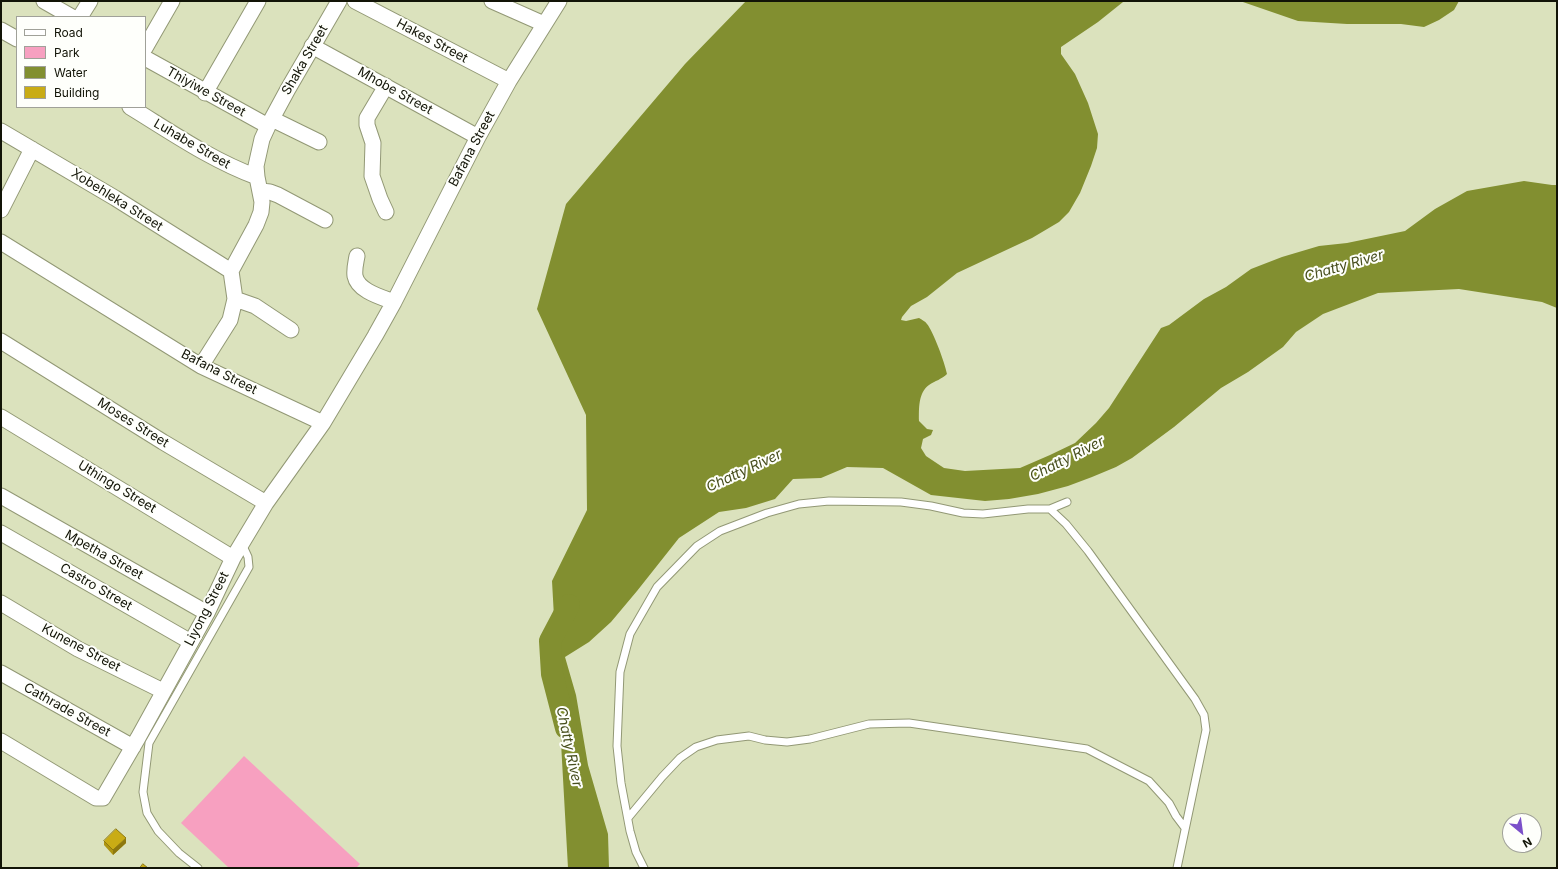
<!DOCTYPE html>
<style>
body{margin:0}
#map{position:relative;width:1558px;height:869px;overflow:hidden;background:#dbe2bd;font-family:Inter,sans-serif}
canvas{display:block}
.frame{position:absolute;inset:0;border:2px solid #121407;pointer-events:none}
.legend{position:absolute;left:16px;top:16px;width:130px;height:92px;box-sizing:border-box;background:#fefffb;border:1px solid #a0a199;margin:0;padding:5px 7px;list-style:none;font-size:12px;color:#121407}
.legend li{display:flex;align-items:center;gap:8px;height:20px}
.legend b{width:20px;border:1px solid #a0a199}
.north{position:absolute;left:1502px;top:813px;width:40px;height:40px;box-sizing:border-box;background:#fefffb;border:1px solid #a0a199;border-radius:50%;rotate:151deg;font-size:11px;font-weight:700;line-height:16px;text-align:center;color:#121407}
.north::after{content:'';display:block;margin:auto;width:14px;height:18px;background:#7b50c9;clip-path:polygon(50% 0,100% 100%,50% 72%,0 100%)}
</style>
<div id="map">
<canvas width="1558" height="869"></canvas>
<div class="frame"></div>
<ul class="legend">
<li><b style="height:5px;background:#fff"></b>Road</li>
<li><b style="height:11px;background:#f7a0c0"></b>Park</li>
<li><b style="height:11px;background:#828f30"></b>Water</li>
<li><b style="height:11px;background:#c9ac15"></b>Building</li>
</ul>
<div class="north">N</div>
</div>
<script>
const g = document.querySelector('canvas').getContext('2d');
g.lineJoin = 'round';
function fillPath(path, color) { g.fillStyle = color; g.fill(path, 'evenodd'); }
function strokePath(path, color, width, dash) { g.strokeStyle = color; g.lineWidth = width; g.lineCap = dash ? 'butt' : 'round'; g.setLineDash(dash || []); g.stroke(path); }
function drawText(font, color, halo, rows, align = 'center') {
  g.font = font + ' Inter,sans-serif'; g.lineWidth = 4; g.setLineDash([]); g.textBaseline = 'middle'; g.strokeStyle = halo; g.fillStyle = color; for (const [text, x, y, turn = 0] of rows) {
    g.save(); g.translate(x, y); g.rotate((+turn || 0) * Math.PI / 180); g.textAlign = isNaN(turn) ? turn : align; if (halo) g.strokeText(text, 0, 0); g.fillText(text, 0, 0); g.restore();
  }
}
const green = new Path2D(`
 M244,756L360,864L356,868H229L181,823Z`);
const water = new Path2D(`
 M746,1H1127L1123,2L1098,22L1061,47V54L1075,74L1088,103L1098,134L1097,148L1091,166L1080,193L1069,212L1059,222L1032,238L957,273L927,297L911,306L902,317L901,320L906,321L919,318C922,320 925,321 927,324C933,331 945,363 947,374C942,379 935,381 929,385C918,393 919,409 919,421L927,429L933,430L931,435L923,439L921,448L926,456L944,468L965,471L1020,468L1050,455L1075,443L1096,423L1109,408L1161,328L1169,325L1204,299L1226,287L1251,269L1282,257L1319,246L1347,243L1405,231L1435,209L1467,191L1524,181L1552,185H1557V308L1542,302L1459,289L1378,293L1323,314L1296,332L1283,347L1248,372L1221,388L1174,427L1132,458L1116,467L1092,477L1068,486L1038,494L1009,499L985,501L931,495L883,468L847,467L821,478L793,479L775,499L746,508L719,512L679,538L637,591L611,622L589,642L565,657L576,695L588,765L608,834L609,868H568L552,581L587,510L586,415L537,309L566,204L685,64Z
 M1240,1H1459L1454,10L1439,20L1424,27L1401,24H1347L1298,21Z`);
const river = new Path2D(`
 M566,728L552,674L550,641L569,605`);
const lane = new Path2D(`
 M1050,509L1066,524L1088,551L1195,699L1204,715L1206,730L1177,868
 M628,818L662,777L680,758L696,747L717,740L749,736L765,740L787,742L810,739L869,724L909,723L1087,749L1149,781L1169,803L1176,816L1185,828
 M198,868L179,853L158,831L147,813L143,792L149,743L249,567L248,557L242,544
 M644,868L636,852L630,831L621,783L617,746L620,672L630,634L657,587L697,546L720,531L767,513L799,504L829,501L901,502L931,506L963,513L983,514L1028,509H1050L1067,502`);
const street = new Path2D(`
 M44,1L72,17
 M355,1L509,81
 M492,1L544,24
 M80,17L90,1
 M1,30L17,39
 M312,46L478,137
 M145,48L172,1
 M145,58L268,126
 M386,86L367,118V125L373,143L372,176L380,199L386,212
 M205,93L258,1
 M130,107C171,132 211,160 257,177
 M272,119L319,142
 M1,131L115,198L231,271
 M261,191L270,192L278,195L325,220
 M1,210L32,149
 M1,242L201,366L323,423L375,336L394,302L478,137L509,81L559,1
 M357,256C356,262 354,269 355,276C358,291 381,297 394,302
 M235,299L255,306L291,330
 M1,341L163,442L266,503
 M201,366L230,320L235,299L231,271L256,225L261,212L262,202L257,177L256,166L262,139L268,126L288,89L339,1
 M1,417L233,558
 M1,496L207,613
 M1,533L191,642
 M1,603L78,649L163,691
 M1,673L133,747
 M1,741L96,798H103L138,738L207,613L233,558L266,503L323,423`);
const wall = new Path2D(`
 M104,841L126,843L113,855L104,845Z`);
const shadedWall = new Path2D(`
 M126,838V843L113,855V850Z`);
const building = new Path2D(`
 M116,829L126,838L113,850L104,841Z
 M143,864L148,868H140Z`);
const streetNames = [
 ["Hakes Street",432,41,28],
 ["Shaka Street",305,60,-60],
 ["Mhobe Street",395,91,29],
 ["Thiyiwe Street",206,92,29],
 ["Luhabe Street",192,144,30],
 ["Bafana Street",472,149,-62],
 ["Xobehleka Street",117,200,32],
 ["Bafana Street",219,372,27],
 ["Moses Street",133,423,32],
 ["Uthingo Street",117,487,31],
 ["Mpetha Street",104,555,29],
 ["Castro Street",96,587,30],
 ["Liyong Street",207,609,-63],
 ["Kunene Street",81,648,28],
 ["Cathrade Street",67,710,29]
];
const waterNames = [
 ["Chatty River",1344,266,-16],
 ["Chatty River",1067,459,-27],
 ["Chatty River",744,471,-25],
 ["Chatty River",569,747,78]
];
fillPath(green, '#f7a0c0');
fillPath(water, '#828f30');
strokePath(river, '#828f30', 22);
strokePath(lane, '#929875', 9);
strokePath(street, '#929875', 17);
strokePath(lane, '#fff', 7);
strokePath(street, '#fff', 15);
fillPath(wall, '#ad9412');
fillPath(shadedWall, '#8d780f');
fillPath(building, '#c9ac15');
strokePath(building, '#8d780f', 1);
drawText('13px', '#121407', '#fefffb', streetNames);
drawText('italic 14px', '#484f1e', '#fefffb', waterNames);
</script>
